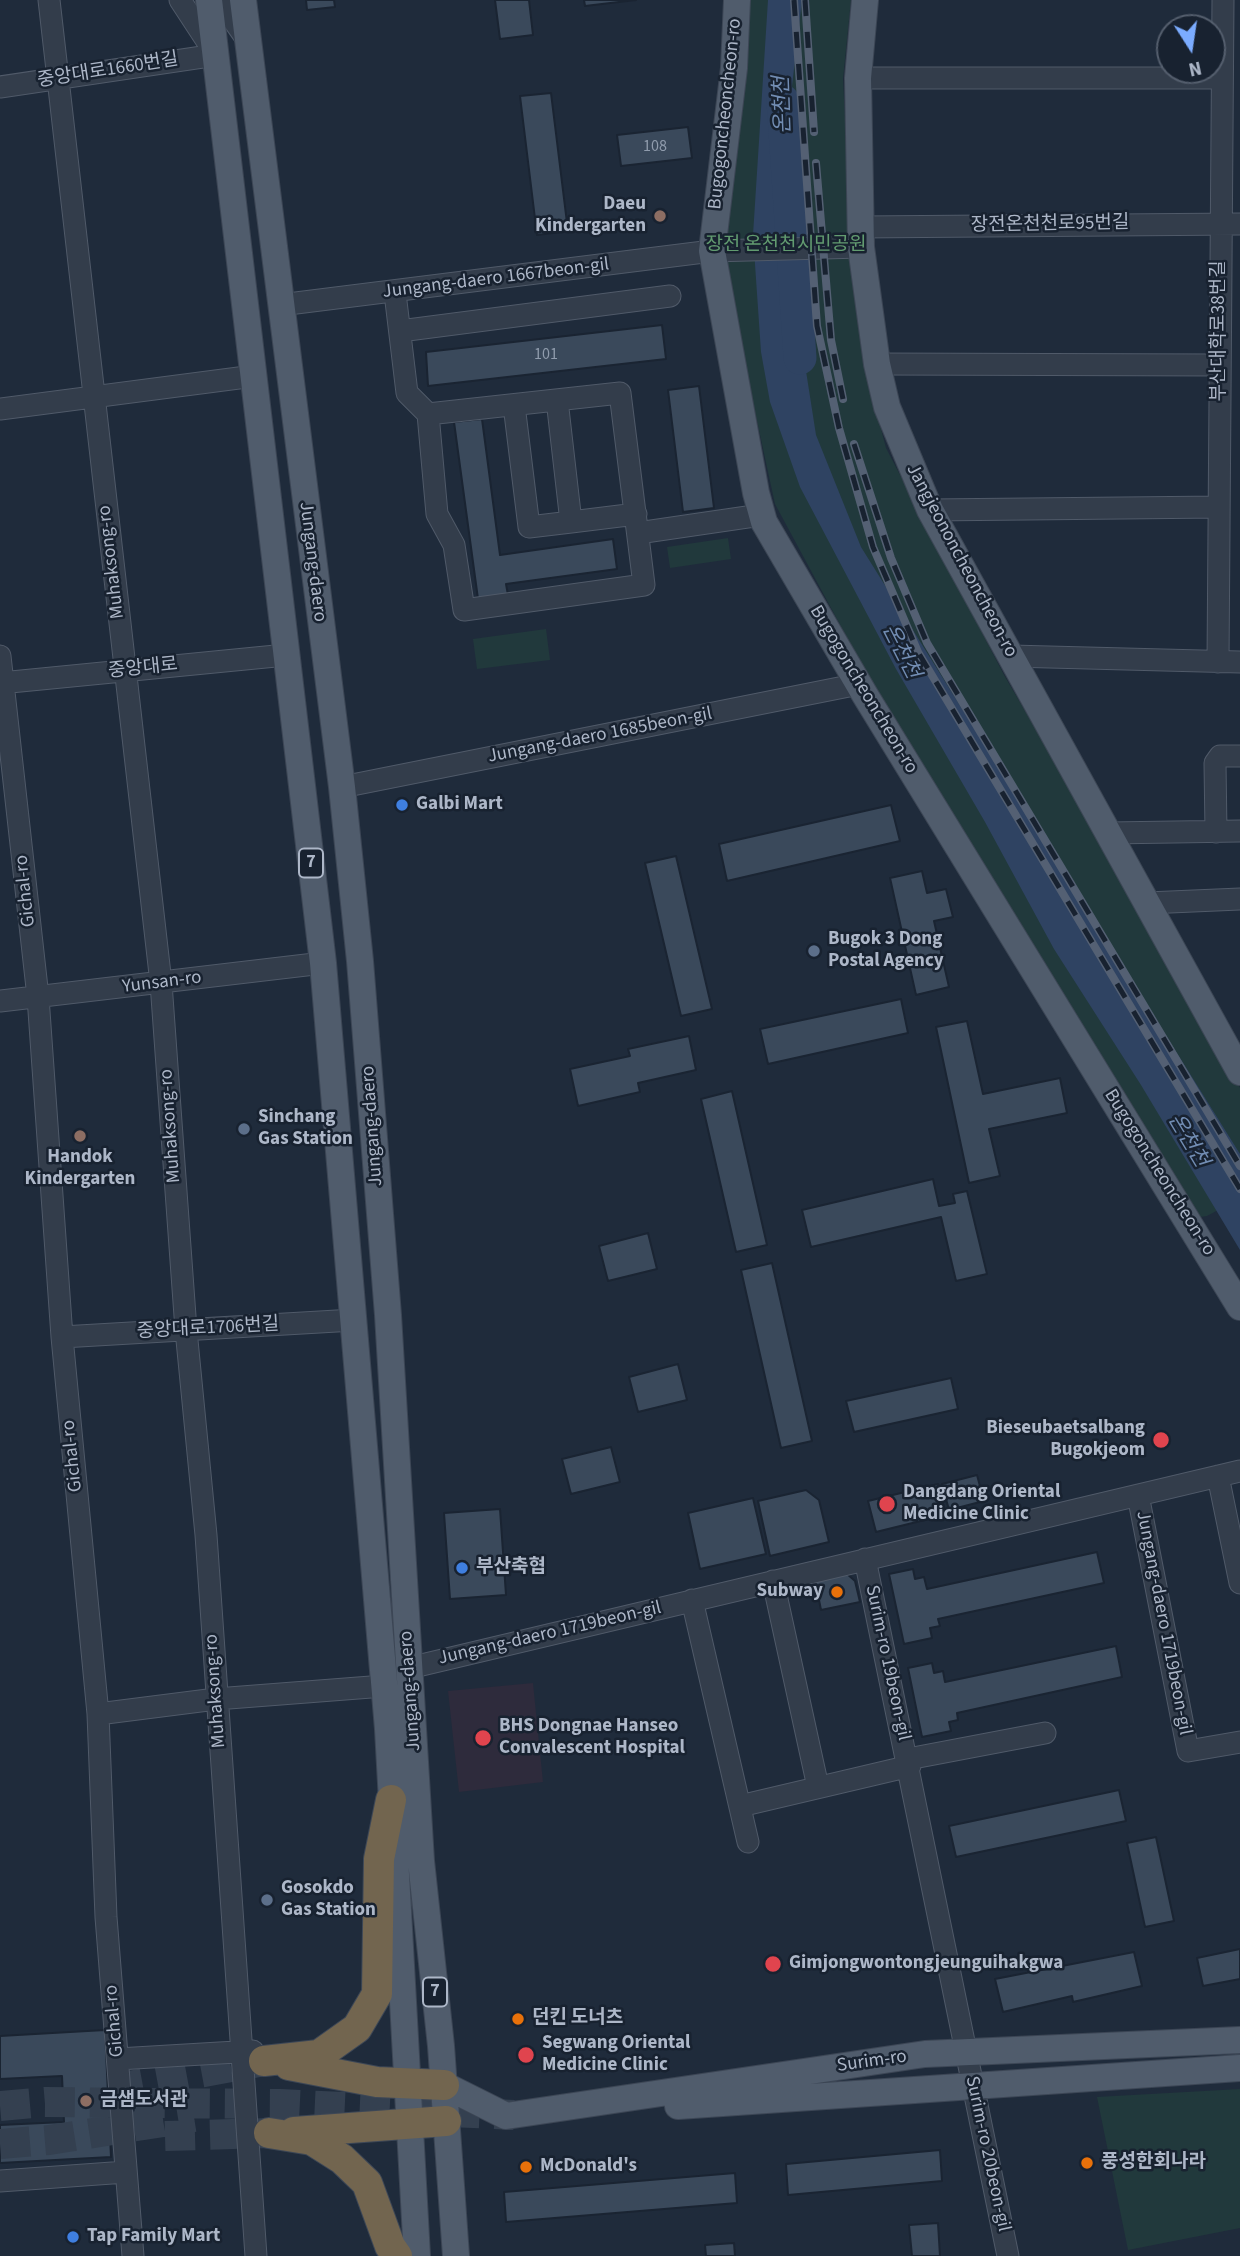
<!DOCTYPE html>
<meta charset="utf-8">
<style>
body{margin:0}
#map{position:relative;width:1240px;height:2256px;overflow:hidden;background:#1f2b3b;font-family:"Source Sans 3",sans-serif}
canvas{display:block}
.north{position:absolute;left:1156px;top:14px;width:70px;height:70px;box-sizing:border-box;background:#182230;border:2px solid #545e6d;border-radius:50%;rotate:168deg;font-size:19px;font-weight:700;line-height:28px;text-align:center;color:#adb7c8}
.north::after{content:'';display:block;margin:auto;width:24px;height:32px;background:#7bacff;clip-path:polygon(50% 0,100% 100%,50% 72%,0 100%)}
</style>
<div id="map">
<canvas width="1240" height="2256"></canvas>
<div class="north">N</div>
</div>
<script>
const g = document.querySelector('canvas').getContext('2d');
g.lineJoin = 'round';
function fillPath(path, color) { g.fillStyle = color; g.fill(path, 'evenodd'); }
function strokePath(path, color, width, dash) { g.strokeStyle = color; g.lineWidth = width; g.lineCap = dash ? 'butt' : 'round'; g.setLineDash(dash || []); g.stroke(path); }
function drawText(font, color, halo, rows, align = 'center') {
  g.font = font + ' "Source Sans 3","Noto Sans KR",sans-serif'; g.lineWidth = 5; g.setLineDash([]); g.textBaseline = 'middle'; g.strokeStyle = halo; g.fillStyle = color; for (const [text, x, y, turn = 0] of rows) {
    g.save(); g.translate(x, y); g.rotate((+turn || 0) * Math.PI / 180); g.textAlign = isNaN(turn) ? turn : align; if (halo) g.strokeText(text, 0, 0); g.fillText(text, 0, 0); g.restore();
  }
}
const medical = new Path2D(`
 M533,1683L543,1782L459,1792L448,1691Z`);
const green = new Path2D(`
 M744,0H851L843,79L852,261L866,372L886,448L1004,675L1170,959L1240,1088V1198L1207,1216L1193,1218L879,697L775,504L723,264Z
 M728,538L731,559L670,568L667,547Z
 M546,629L550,660L477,669L473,639Z
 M1240,2089V2228L1128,2250L1097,2097Z`);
const water = new Path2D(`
 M768,0H802L779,198L816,435L861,547L1240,1154V1250L1141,1085L1054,949L985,822L896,669L800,487L770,402L761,352L753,235Z`);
const river = new Path2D(`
 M783,101L800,358`);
const building = new Path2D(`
 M306,0H334L335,7L307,10Z
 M495,0H529L533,35L500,39Z
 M584,0H636L585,6Z
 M551,93L568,231L537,235L520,96Z
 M688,127L692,158L621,166L617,135Z
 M662,325L666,359L428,386L426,352Z
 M699,386L714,508L683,512L668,390Z
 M482,419L500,555L613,539L617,569L506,584L508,595L478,599L454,422Z
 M891,805L900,841L727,881L719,844Z
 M676,856L712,1009L681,1016L645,863Z
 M922,871L927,893L946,889L953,917L934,921L949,987L916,995L890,878Z
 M901,999L908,1033L768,1064L760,1029Z
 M967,1021L983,1094L1060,1078L1067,1113L989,1129L1000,1176L969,1183L936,1027Z
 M689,1036L696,1070L638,1083L640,1092L578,1106L570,1069L630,1056L628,1049Z
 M732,1091L767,1245L736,1252L701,1099Z
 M933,1179L939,1206L955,1203L953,1194L967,1191L987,1274L956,1281L941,1217L811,1247L802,1210Z
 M648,1233L657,1269L608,1281L599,1246Z
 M772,1263L812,1441L781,1448L741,1270Z
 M678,1364L687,1400L638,1412L629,1377Z
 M951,1378L958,1409L854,1432L846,1401Z
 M611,1447L620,1482L571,1494L562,1459Z
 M977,1475L984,1501L949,1510L942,1484Z
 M938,1484L945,1515L876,1532L868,1501Z
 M806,1490L819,1500L829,1542L770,1556L758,1501Z
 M753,1498L766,1554L700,1569L688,1513Z
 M500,1509L506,1595L450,1599L444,1513Z
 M1097,1552L1104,1583L938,1619L940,1626L930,1628L932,1638L904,1644L889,1574L913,1569L915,1579L924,1577L927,1589Z
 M846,1573L855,1581L860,1602L821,1610L815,1580Z
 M1116,1646L1122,1677L957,1713L958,1720L949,1722L951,1731L922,1737L908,1668L932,1663L934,1673L943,1671L945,1682Z
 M1119,1790L1126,1821L956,1857L949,1826Z
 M1156,1837L1174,1921L1145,1927L1127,1843Z
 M1240,1949V1979L1203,1986L1197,1958Z
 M1134,1952L1142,1986L1073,2002L1072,1996L1003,2012L995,1979Z
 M105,2030L111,2157L0,2163V2125L64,2122L62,2076L0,2079V2036Z
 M940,2150L942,2181L788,2195L786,2164Z
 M735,2173L737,2203L506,2222L504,2192Z
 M938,2223L940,2256H912L909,2225Z
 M734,2243L735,2256H706L705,2245Z`);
const highwayTunnel = new Path2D(`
 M113,2089L264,2061
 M0,2106L45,2102L280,2104L514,2115
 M165,2136L269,2133
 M0,2144L49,2140L194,2117`);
const minor = new Path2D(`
 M49,0L161,983L186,1330L206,1535L256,2256
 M219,0L248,41
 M858,78H1222
 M0,87L216,55L180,0
 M860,227L1240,224
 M395,293L407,393L428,414L437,514L454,545L464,610L644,585L620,393L428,414
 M280,305L712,251L861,247
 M400,331L670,296
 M877,364L1220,365
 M557,400L571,522L636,514
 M514,405L529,527L571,522
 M0,409L254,376
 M930,510L1219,507
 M638,533L761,515
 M0,656L38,997L62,1337L98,1714L106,1917L133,2256
 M1011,656L1240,662
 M1218,662L1223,0
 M0,683L286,655
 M342,787L859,684
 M1216,832L1215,763L1220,756H1240
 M1109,833L1240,831
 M1147,903L1240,899
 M0,1001L323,963
 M62,1337L354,1320
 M1218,1476L1240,1583
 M1138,1495L1188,1751L1240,1742
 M865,1559L1008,2256
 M773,1581L818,1787
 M692,1600L748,1842
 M409,1668L1240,1471
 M98,1714L216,1699L384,1686
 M908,1759L1045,1733
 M740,1806L910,1766
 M118,2059L253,2051
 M0,2181L126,2172`);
const major = new Path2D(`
 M209,0L323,963L388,1729L417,2256
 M243,0L342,787L360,961L388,1315L421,1861L441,2046L456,2256
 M737,0L734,68L712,251L756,493L764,522L865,695L1240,1307
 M865,0L858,78L861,247L877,364L887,407L930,510L1240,1072
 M444,2085L506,2116L925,2054L1240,2040
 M678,2106L1240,2068`);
const highway = new Path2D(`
 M264,2061L319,2055L357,2028L377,1994L379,1859L391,1800
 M289,2065L377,2082L444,2085
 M294,2132L446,2121
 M269,2133L312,2140L342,2159L367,2183L390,2246L397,2256`);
const rail = new Path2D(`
 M794,0L817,326L839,428L873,547L918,652L1240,1189
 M805,0L814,132
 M816,163L831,340L843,399
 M854,444L891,558L927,643L1240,1166`);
const markers = [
 [660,216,7,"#8d6e63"],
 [402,805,7,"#3f7fe0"],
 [814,951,7,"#5c6f8a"],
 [244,1129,7,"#5c6f8a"],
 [80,1136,7,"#8d6e63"],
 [1161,1440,9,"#e0444e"],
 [887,1504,9,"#e0444e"],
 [462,1568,7,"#3f7fe0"],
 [837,1592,7,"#e8710a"],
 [483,1738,9,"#e0444e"],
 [267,1900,7,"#5c6f8a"],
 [773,1964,9,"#e0444e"],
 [518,2019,7,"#e8710a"],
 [526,2055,9,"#e0444e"],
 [86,2101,7,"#8d6e63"],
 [1087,2163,7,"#e8710a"],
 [526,2167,7,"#e8710a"],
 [73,2237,7,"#3f7fe0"]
];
const numberNames = [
 ["108",655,147],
 ["101",546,355]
];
const shields = [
 [311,863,24],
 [435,1992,24]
];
const shieldNames = [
 ["7",311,863],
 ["7",435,1992]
];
const streetNames = [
 ["중앙대로1660번길",108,71,-9],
 ["Bugogoncheoncheon-ro",726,114,-84],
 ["장전온천천로95번길",1050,225,-1],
 ["Jungang-daero 1667beon-gil",496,279,-7],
 ["부산대학로38번길",1220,331,-90],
 ["Jangjeononcheoncheon-ro",961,561,62],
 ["Muhaksong-ro",112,562,-97],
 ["Jungang-daero",312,562,83],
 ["중앙대로",143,669,-6],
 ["Bugogoncheoncheon-ro",863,690,59],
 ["Jungang-daero 1685beon-gil",600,736,-11],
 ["Gichal-ro",26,891,-96],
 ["Yunsan-ro",162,983,-7],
 ["Muhaksong-ro",171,1126,-94],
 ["Jungang-daero",373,1126,-94],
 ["Bugogoncheoncheon-ro",1159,1173,58],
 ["중앙대로1706번길",208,1329,-3],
 ["Gichal-ro",73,1456,-96],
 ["Jungang-daero 1719beon-gil",1163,1623,79],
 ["Jungang-daero 1719beon-gil",550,1634,-13],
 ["Surim-ro 19beon-gil",887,1663,78],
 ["Muhaksong-ro",216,1691,-94],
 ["Jungang-daero",411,1691,-94],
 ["Gichal-ro",115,2021,-95],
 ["Surim-ro",872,2062,-8],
 ["Surim-ro 20beon-gil",987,2154,78]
];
const poiNames = [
 ["Daeu",646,205,"right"],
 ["Kindergarten",646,227,"right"],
 ["Galbi Mart",416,805],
 ["Bugok 3 Dong",828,940],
 ["Postal Agency",828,962],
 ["Sinchang",258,1118],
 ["Gas Station",258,1140],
 ["Handok",80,1158,"center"],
 ["Kindergarten",80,1180,"center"],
 ["Bieseubaetsalbang",1145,1429,"right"],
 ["Bugokjeom",1145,1451,"right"],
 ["Dangdang Oriental",903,1493],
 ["Medicine Clinic",903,1515],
 ["부산축협",476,1568],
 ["Subway",823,1592,"right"],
 ["BHS Dongnae Hanseo",499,1727],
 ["Convalescent Hospital",499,1749],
 ["Gosokdo",281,1889],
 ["Gas Station",281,1911],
 ["Gimjongwontongjeunguihakgwa",789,1964],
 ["던킨 도너츠",532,2019],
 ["Segwang Oriental",542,2044],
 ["Medicine Clinic",542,2066],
 ["금샘도서관",100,2101],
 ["풍성한회나라",1101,2163],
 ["McDonald's",540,2167],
 ["Tap Family Mart",87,2237]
];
const parkNames = [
 ["장전 온천천시민공원",786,246]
];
const waterNames = [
 ["온천천",784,105,-92],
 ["온천천",900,652,63],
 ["온천천",1187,1141,59]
];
fillPath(medical, '#2e2b3c');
fillPath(green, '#21393c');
fillPath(water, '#2f4362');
strokePath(river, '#2f4362', 33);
fillPath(building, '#3a495b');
strokePath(building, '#1a2432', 2);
strokePath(highwayTunnel, '#344050', 30, [30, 15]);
strokePath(minor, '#505a69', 23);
strokePath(major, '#3c4655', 28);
strokePath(highway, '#3d4756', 32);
strokePath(minor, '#333d4b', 21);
strokePath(major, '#505c6c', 26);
strokePath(highway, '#72654f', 30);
strokePath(rail, '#546073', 8);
strokePath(rail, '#182230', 5, [16]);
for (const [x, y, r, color] of markers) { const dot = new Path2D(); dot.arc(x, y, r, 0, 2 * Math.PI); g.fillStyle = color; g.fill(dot); strokePath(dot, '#182230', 2.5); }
drawText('16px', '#909cad', null, numberNames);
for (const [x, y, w] of shields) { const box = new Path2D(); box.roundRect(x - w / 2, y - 14.5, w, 29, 5); g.fillStyle = '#182230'; g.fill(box); strokePath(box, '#adb7c8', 2); }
drawText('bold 18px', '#adb7c8', null, shieldNames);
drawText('19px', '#adb7c8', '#182230', streetNames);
drawText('bold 19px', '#adb7c8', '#182230', poiNames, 'left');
drawText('19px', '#629b70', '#182230', parkNames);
drawText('italic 21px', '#728db3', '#182230', waterNames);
</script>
